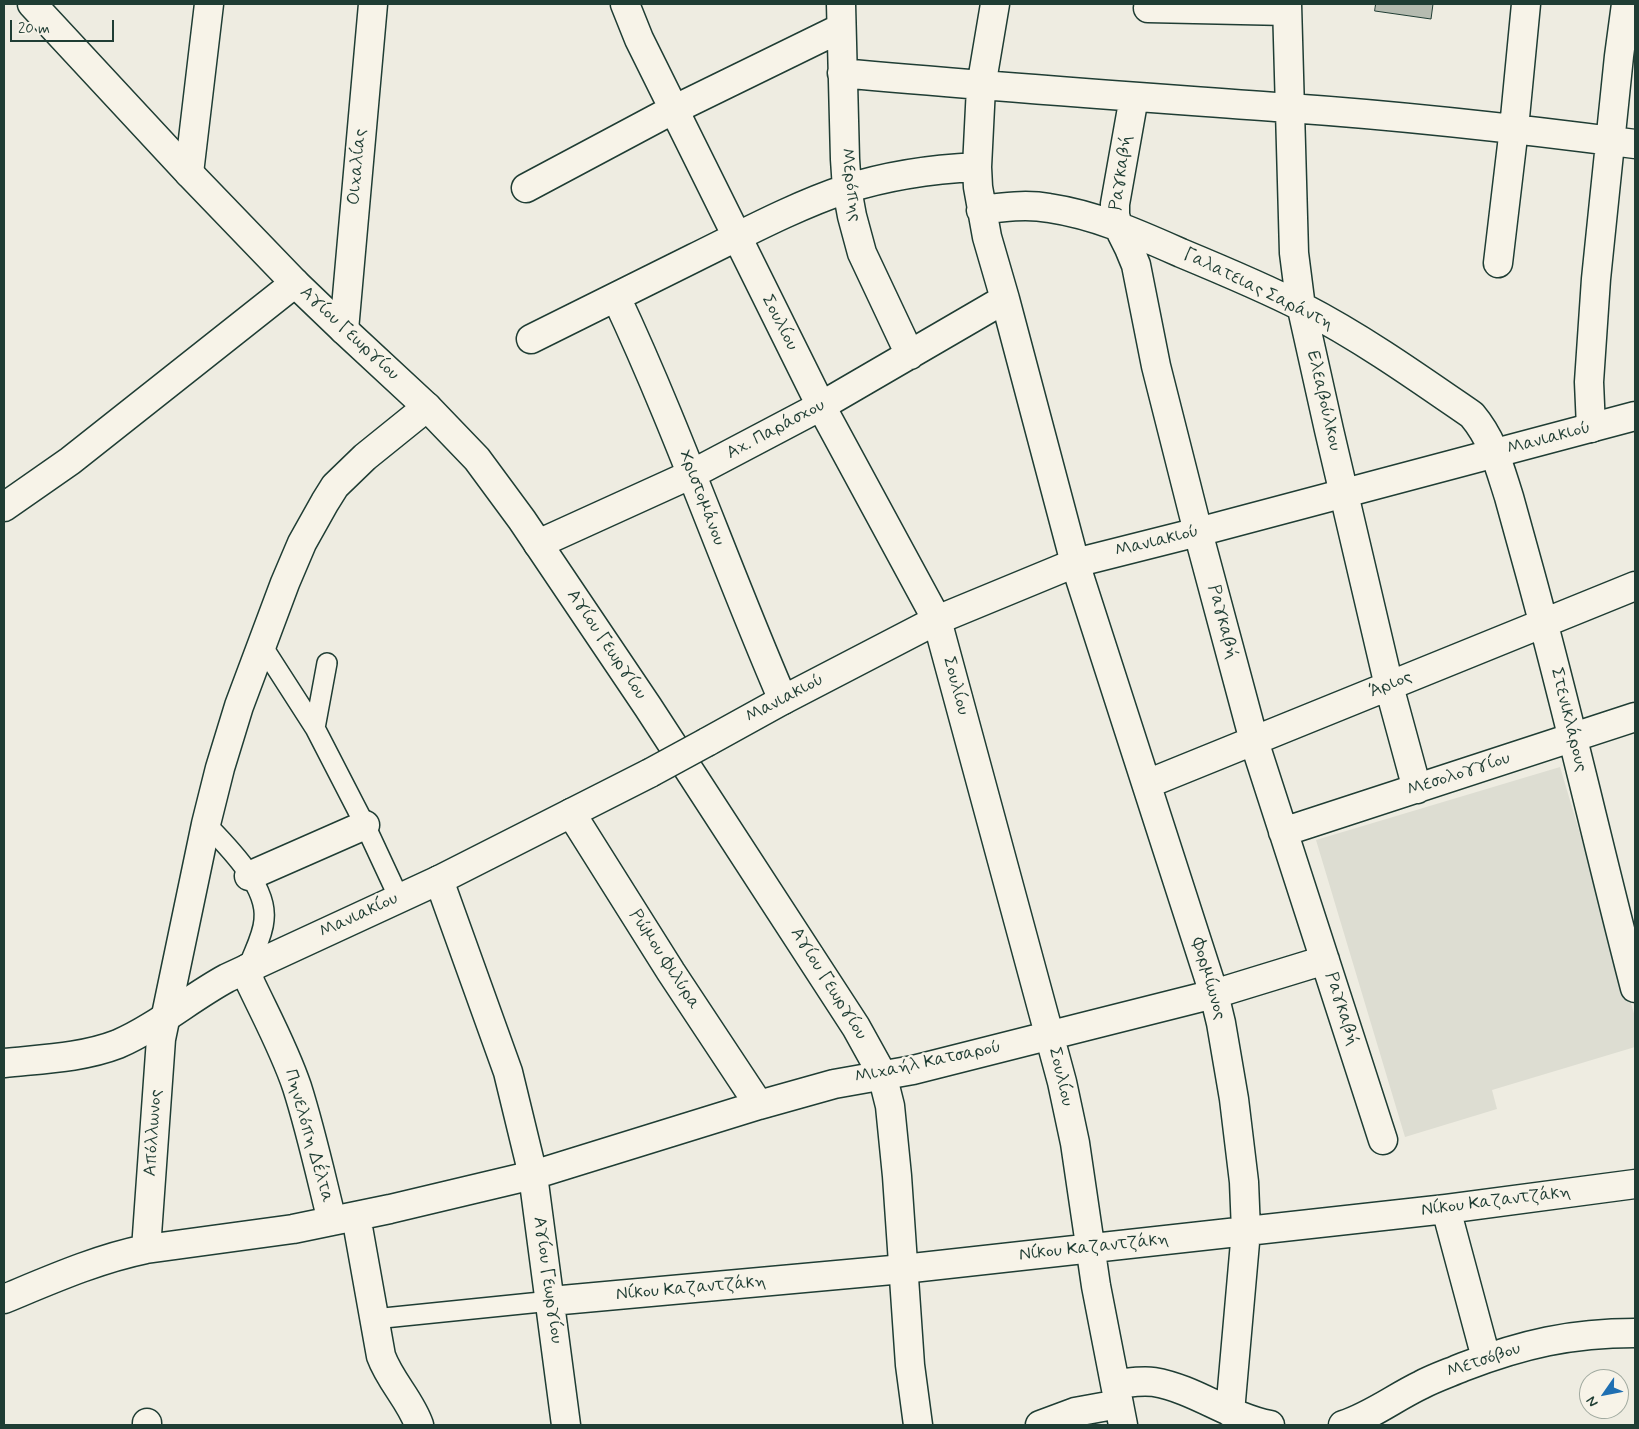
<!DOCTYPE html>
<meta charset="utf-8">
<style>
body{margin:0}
#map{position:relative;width:1639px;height:1429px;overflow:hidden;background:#eeece1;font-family:Mynerve,sans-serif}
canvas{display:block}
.frame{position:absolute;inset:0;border:5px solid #1f3d34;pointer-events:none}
.north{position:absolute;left:1579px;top:1369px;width:50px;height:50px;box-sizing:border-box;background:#f7f3e8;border:1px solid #a1aaa0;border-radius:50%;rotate:237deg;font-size:14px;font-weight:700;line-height:20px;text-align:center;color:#1f3d34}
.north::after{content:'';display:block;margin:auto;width:18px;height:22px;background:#1f6fb2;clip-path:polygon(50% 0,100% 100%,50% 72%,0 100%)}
.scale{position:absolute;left:10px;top:20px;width:104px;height:22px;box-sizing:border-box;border:2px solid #1f3d34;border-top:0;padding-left:6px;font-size:15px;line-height:18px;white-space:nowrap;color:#1f3d34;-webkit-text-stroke:4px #f7f3e8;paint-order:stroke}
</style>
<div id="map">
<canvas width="1639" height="1429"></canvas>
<div class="frame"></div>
<div class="north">N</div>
<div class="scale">20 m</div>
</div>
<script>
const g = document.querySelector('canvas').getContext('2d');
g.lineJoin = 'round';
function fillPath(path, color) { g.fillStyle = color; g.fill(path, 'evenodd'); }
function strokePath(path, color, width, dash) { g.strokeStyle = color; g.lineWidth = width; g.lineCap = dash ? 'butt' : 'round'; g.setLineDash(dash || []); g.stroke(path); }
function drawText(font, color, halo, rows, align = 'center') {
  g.font = font + ' Mynerve,sans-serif'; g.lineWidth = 5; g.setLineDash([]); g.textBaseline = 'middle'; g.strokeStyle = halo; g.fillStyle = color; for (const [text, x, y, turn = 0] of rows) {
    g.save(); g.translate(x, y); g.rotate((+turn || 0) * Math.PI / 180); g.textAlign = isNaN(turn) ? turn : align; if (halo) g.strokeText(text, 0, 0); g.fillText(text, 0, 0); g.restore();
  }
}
const built = new Path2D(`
 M1560,767L1635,1017V1047L1492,1090L1497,1109L1405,1137L1316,840Z`);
const building = new Path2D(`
 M1376,4H1433L1431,19L1375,11Z`);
const service = new Path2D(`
 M261,644L315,728L365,825L399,898
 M315,728L327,663
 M206,824C228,847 268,886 264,920C263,936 253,953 248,968
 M374,1319L551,1301`);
const minor = new Path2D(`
 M625,4L639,39L821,406L937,620L1062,1082L1075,1143L1096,1286L1123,1425
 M841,4L845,159L847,189L852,216L862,253L910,355
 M995,4L981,87L977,167L978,187L987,237L1005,299L1075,563L1214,994L1221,1023L1234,1099L1244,1182L1246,1231L1230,1412
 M1287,4L1294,253L1300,300L1329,430L1389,686L1417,789
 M1148,8L1287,11
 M842,73C991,87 1140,97 1289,108C1405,116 1520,129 1635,144
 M1134,97L1115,204V215L1118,226L1129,248L1136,265L1156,366L1198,532L1254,741L1383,1140
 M189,173L209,4
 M526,188L661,116L841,28
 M981,210C1003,207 1027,204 1049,208C1096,215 1138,234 1181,253C1222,270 1263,287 1302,307C1362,338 1417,377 1472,415C1493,440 1499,466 1509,497C1516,522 1523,548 1530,573C1568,711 1599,850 1635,988
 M1498,263L1514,128L1526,4
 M616,297C678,429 725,566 783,700
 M344,330L373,4
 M531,339C585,312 640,285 694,258C743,234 795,206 846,189C886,176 935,169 977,167
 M1591,428L1589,382L1596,279L1619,56L1626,4
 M4,507L70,461L295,283
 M538,544L692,474L821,406L1005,299
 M1147,784L1635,586
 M571,813L671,972L759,1105
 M1283,832L1635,717
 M249,876L365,825
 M439,880L508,1072L533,1175L566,1425
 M248,968L250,982C266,1016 285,1051 297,1087C311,1131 321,1177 332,1221
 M1446,1209L1486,1358
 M356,1216L381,1356C390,1381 411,1401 419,1425
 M146,1249L161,1039L206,824L220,768L239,706L285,583L302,543L325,502L335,486L365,457L427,407
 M4,1299C50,1280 97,1259 146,1249L293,1229L390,1209L533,1175L759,1105L834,1084L913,1070L1091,1025L1214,994L1325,960
 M551,1301L903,1269L1446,1209L1635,1184
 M1115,1384C1128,1383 1141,1380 1154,1382C1195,1389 1229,1417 1270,1425
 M147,1423V1425
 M1040,1425L1075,1412L1119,1404
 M1343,1425C1371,1416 1394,1398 1421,1385C1434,1378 1449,1373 1463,1367C1523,1344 1571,1333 1635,1333`);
const tertiary = new Path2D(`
 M32,4L189,173L295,283L344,330L427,407L477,459L522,520L648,707L856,1027L882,1074L890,1106L897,1176L910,1365L918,1425
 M707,742L783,700L937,620L1075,563L1198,532L1635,416
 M4,1063C41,1059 82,1058 118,1044C157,1027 190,998 227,978L439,880L650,773`);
const tertiaryBridge = new Path2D(`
 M650,773L707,742`);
const streetNames = [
 ["Οιχαλίας",358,167,-85],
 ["Ραγκαβή",1122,173,-82],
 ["Μερόπης",850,185,83],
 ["Γαλατειας Σαράντη",1258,290,26],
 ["Σουλίου",779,323,63],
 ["Αγίου Γεωργίου",349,334,43],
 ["Ελεαβούλκου",1323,401,77],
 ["Αχ. Παράσχου",776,430,-28],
 ["Μανιακιού",1549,439,-15],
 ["Χριστομάνου",701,498,69],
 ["Μανιακιού",1157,542,-14],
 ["Ραγκαβή",1222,622,75],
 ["Αγίου Γεωργίου",606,645,56],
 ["Άριος",1391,685,-22],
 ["Σουλίου",955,686,75],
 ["Μανιακιού",785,699,-28],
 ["Στενικλάρους",1568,720,76],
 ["Μεσολογγίου",1459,775,-18],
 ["Μανιακίου",359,916,-25],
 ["Ρώμου Φιλύρα",664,960,57],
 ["Φορμίωνος",1208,979,74],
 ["Αγίου Γεωργίου",828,984,58],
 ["Ραγκαβή",1341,1009,72],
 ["Μιχαήλ Κατσαρού",928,1063,-12],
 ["Σουλίου",1060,1077,77],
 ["Απόλλωνος",154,1133,-86],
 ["Πηνελόπη Δέλτα",308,1136,74],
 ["Νίκου Καζαντζάκη",1496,1202,-7],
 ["Νίκου Καζαντζάκη",1094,1248,-6],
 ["Αγίου Γεωργίου",547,1280,82],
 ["Νίκου Καζαντζάκη",691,1289,-5],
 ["Μετσόβου",1484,1361,-19]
];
fillPath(built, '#ddddd2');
fillPath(building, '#b5bbb0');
strokePath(building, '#1f3d34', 1);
strokePath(service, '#1f3d34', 22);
strokePath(minor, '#1f3d34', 31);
strokePath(tertiary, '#1f3d34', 31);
strokePath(service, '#f7f3e8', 19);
strokePath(minor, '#f7f3e8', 28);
strokePath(tertiary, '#f7f3e8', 28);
strokePath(tertiaryBridge, '#1f3d34', 31, []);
strokePath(tertiaryBridge, '#f7f3e8', 28);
drawText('18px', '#1f3d34', '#f7f3e8', streetNames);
</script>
